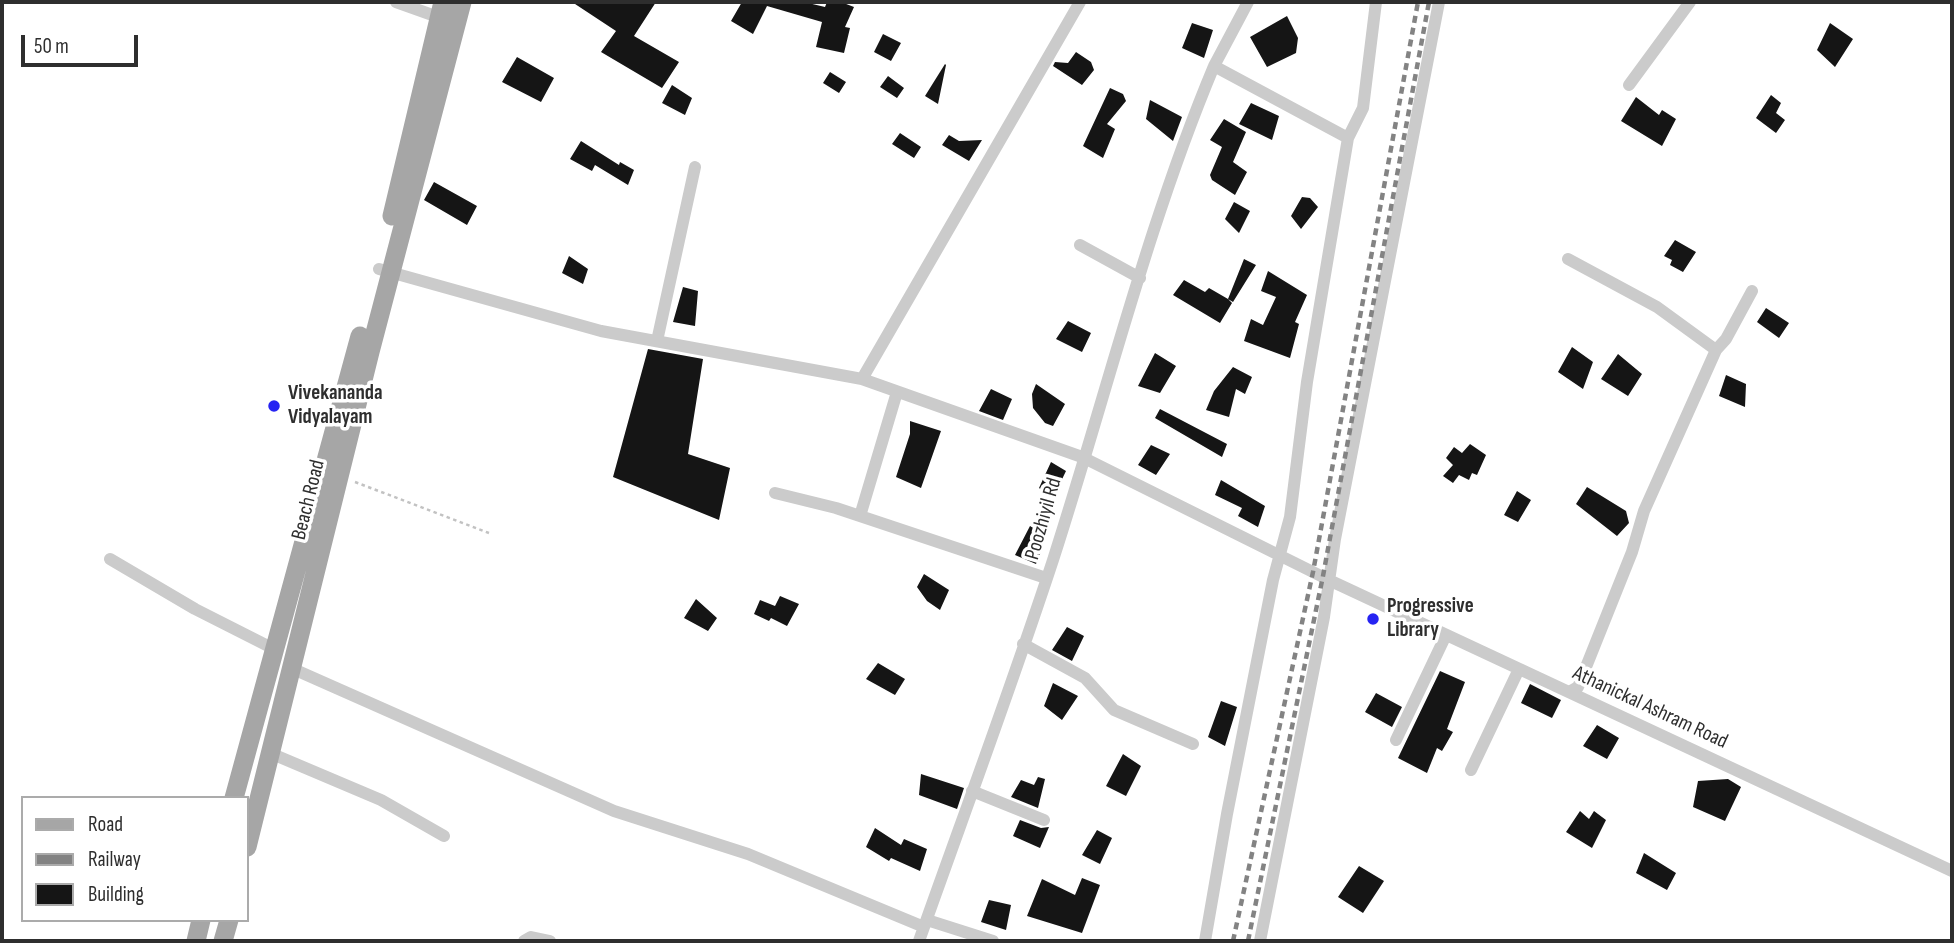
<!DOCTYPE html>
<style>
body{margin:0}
#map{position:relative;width:1954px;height:943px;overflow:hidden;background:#fff;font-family:"Sofia Sans Condensed",sans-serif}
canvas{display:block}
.frame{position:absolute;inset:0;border:4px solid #2e2e2e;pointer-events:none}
.legend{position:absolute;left:21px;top:796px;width:228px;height:126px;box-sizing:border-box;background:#fff;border:2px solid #ababab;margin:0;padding:9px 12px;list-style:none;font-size:21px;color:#2e2e2e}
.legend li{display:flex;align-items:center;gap:14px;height:35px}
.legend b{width:35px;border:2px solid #ababab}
.scale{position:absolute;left:21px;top:35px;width:117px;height:32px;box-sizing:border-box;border:4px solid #2e2e2e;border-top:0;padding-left:9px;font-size:21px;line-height:24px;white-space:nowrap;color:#2e2e2e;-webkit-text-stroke:5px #fff;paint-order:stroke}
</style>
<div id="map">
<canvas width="1954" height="943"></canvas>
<div class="frame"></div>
<ul class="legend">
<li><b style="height:9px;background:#a6a6a6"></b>Road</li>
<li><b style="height:9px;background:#838383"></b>Railway</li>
<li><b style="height:19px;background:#151515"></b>Building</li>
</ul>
<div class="scale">50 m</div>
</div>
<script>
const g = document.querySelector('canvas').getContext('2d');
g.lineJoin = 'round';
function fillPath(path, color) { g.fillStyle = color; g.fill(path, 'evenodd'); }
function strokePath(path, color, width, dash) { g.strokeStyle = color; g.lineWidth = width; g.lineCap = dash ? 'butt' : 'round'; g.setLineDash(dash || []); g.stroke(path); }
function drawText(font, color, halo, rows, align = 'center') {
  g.font = font + ' "Sofia Sans Condensed",sans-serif'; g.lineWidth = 7; g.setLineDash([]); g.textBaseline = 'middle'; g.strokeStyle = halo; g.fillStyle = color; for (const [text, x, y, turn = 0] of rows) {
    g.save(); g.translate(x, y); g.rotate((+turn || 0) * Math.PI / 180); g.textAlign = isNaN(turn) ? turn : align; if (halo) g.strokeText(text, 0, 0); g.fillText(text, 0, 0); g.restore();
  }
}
const building = new Path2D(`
 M572,2H656L634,36L679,62L662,88L601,52L616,31Z
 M742,2H804L825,7L827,2H841L854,7L845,27L850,28L844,53L816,47L822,22L767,6L753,34L731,21Z
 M1287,16L1298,38L1296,53L1267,67L1250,37Z
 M1192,23L1213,30L1204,58L1182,48Z
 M1830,23L1853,39L1835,67L1817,50Z
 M883,34L901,43L891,61L874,52Z
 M1076,52L1091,62L1094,70L1082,85L1053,66L1055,62L1068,63Z
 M517,57L554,78L541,102L502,82Z
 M945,64L946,65L938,104L925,96Z
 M830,72L846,82L839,93L823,83Z
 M888,76L904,88L897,98L880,87Z
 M672,85L692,98L685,115L662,103Z
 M1110,88L1123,94L1126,101L1107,124L1115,129L1103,158L1083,146Z
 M1771,95L1781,103L1776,113L1785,120L1776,133L1756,118Z
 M1636,97L1659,115L1662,110L1676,119L1662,146L1621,121Z
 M1150,100L1182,117L1173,141L1146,119Z
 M1251,103L1279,116L1272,140L1239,124Z
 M1224,119L1246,132L1233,162L1247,172L1235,195L1212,180L1210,175L1222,147L1210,140Z
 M900,133L921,147L914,158L892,144Z
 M949,135L959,141L982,140L969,161L942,145Z
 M581,141L619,165L620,162L634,170L628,185L595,165L592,171L570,159Z
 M434,182L477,206L467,225L424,200Z
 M1302,197L1310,198L1318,207L1301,229L1291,216Z
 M1234,202L1250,211L1239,233L1225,219Z
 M1675,240L1696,252L1683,272L1670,265L1672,260L1664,256Z
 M569,256L588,269L583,284L562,273Z
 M1244,259L1256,265L1233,302L1228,299L1232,303L1220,323L1173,295L1184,280L1205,292L1209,288L1228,299Z
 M1268,271L1307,295L1295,322L1299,324L1290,358L1244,341L1251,319L1263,325L1276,297L1261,291Z
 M683,287L698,291L695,326L673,322Z
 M1766,308L1789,323L1779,338L1757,322Z
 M1068,321L1091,333L1082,352L1056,339Z
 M1572,347L1593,362L1583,389L1558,372Z
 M648,349L703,359L688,454L730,468L719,520L613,477Z
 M1155,353L1176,366L1160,393L1138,386Z
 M1618,354L1642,374L1628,396L1601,379Z
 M1233,367L1252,377L1245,394L1236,389L1229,417L1206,410L1214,391Z
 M1726,375L1746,384L1745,407L1719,396Z
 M1036,384L1065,404L1053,426L1045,423L1033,408L1032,394Z
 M991,389L1012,399L1003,420L979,411Z
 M1160,409L1227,444L1222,457L1155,418Z
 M910,421L941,431L921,488L896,477L910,434Z
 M1470,444L1486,455L1477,475L1472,473L1469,480L1459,475L1453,483L1443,476L1453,465L1446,458L1454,447L1462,453Z
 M1151,445L1170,454L1156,475L1138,465Z
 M1051,462L1066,471L1053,498L1039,488Z
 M1221,480L1265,506L1258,527L1238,516L1242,508L1215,495Z
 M1587,487L1626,511L1629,523L1617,536L1576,504Z
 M1517,491L1531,500L1518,522L1504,515Z
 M1030,526L1047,536L1036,564L1015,555Z
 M924,574L949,590L940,610L927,601L917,587Z
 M780,596L799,604L787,626L771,618L769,621L754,614L760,600L775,606Z
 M696,599L717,618L708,631L684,618Z
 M1067,627L1084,636L1072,661L1052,650Z
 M878,663L905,679L895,695L866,679Z
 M1440,671L1465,682L1447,729L1453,732L1442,751L1437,748L1427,773L1398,758Z
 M1053,683L1078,696L1062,720L1044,706Z
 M1530,684L1561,700L1552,718L1521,703Z
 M1376,693L1402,707L1392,727L1365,712Z
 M1221,701L1237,707L1225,746L1208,737Z
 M1597,725L1619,738L1607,759L1583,746Z
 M1123,754L1141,766L1126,796L1106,786Z
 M921,774L964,788L957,809L919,795Z
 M1038,777L1045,779L1038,808L1011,797L1021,780L1034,785Z
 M1728,779L1741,787L1725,821L1693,807L1698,781Z
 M1580,811L1589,819L1594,811L1606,820L1592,848L1566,832Z
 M1020,820L1041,828L1049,827L1040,848L1013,836Z
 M875,828L901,845L904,839L927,849L920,871L891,858L889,861L866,847Z
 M1097,830L1112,838L1100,864L1082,855Z
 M1644,853L1676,873L1667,890L1636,873Z
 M1359,866L1384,881L1363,913L1338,897Z
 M1082,878L1100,885L1082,933L1027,916L1042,879L1075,895Z
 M989,900L1011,905L1006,930L981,922Z`);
const path = new Path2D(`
 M355,482L489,533`);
const street = new Path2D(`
 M396,2L438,17
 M1214,66L1248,2
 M1629,85L1690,2
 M1080,245L1140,278
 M1568,259L1657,307L1716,350
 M379,269L601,331L862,379L1082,457L1331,581L1952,871
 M657,341L695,167
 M862,379L1080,2
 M775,493L836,508L1046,578
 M860,516L897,392
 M110,559L195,609L274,649
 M1023,644L1085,678L1114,710L1193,744
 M291,668L614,811L748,854L924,927
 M1569,692L1578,687L1632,552L1644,511L1716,350L1726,339L1752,291
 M1396,740L1446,635
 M270,753L381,800L444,836
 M1471,770L1519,669
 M972,791L1044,820
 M927,920L993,941
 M524,941L531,937L550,941
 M919,941C964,814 1011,688 1053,560C1106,396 1147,226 1214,66L1348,138
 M1205,941L1227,814L1273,580L1290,517L1307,382L1348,138L1363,108L1376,2
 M1260,941L1324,617L1335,539L1439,2`);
const primary = new Path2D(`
 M392,216L443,2
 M234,798L360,336
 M247,847L370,352L462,2
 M196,941L201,920
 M223,941L229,920`);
const rail = new Path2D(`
 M1233,941L1313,572L1418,2
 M1248,941L1323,576L1429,2`);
const markers = [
 [274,406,7,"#2623f2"],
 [1373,619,7,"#2623f2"]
];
const poiNames = [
 ["Vivekananda",288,394],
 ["Vidyalayam",288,418],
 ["Progressive",1387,607],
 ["Library",1387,631]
];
const streetNames = [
 ["Beach Road",309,500,-76],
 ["Poozhiyil Rd",1044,519,-74],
 ["Athanickal Ashram Road",1650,708,25]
];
fillPath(building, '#151515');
strokePath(path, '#c2c2c2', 2.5, [3.5, 3.5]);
strokePath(street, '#cbcbcb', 12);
strokePath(primary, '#a6a6a6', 19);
strokePath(rail, '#838383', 4.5, [7, 5]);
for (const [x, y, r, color] of markers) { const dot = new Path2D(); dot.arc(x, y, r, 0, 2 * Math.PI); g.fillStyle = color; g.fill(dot); strokePath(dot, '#fff', 2.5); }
drawText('bold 21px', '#2e2e2e', '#fff', poiNames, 'left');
drawText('21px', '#2e2e2e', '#fff', streetNames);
</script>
